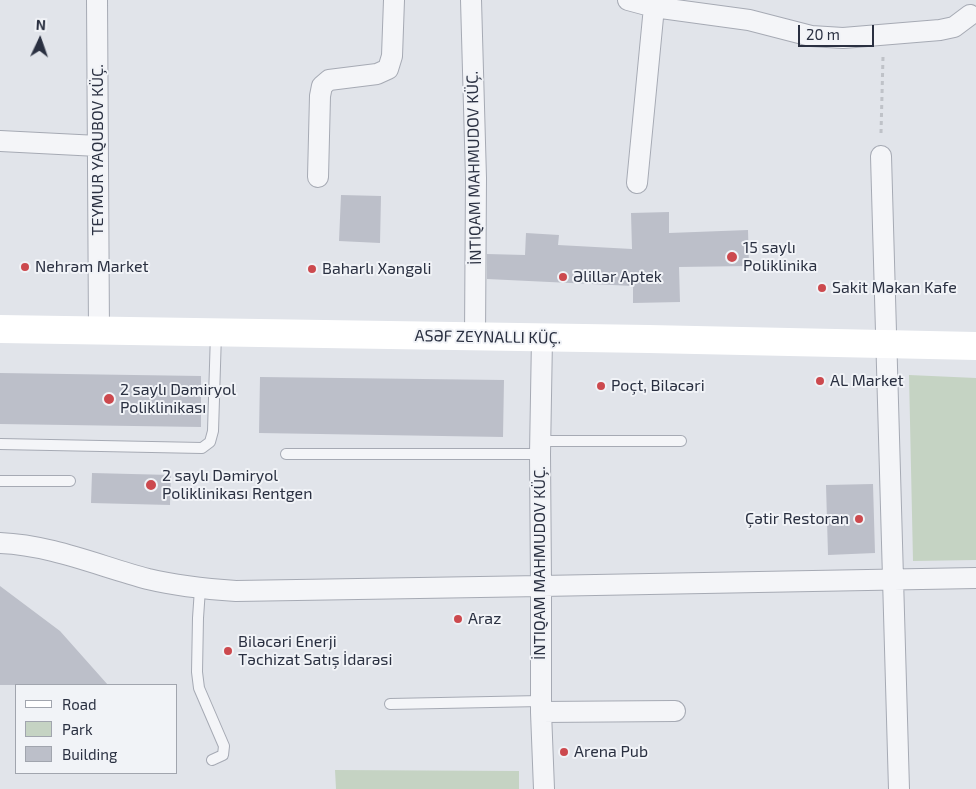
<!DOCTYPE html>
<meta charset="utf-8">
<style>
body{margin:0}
#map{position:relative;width:976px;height:789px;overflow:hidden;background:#e1e4ea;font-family:"Exo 2",sans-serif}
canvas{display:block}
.legend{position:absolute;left:15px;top:684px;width:162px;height:90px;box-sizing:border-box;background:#f1f3f7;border:1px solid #a1a5ae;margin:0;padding:6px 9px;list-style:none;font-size:15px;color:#2a3041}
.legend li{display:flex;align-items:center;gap:10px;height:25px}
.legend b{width:25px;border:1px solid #a1a5ae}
.north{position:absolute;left:15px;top:15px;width:50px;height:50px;-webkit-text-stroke:4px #f1f3f7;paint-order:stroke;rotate:3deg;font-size:14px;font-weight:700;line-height:20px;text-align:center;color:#2a3041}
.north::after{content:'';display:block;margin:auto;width:18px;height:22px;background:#2a3041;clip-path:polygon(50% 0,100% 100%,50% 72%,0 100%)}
.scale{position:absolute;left:798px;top:25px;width:76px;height:22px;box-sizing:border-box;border:2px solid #2a3041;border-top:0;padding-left:6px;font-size:15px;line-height:18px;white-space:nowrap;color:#2a3041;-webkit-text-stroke:4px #f1f3f7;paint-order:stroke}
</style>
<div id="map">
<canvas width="976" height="789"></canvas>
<ul class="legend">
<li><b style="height:6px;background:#fff"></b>Road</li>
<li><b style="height:14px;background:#c5d3c3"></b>Park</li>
<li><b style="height:14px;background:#bcbfc9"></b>Building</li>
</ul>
<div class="north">N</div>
<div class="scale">20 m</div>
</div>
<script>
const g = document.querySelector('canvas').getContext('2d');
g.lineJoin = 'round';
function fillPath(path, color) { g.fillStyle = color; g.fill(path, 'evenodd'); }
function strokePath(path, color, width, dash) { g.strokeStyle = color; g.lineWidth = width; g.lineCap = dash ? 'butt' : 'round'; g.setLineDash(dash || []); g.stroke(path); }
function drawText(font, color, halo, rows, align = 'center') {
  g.font = font + ' "Exo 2",sans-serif'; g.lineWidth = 4; g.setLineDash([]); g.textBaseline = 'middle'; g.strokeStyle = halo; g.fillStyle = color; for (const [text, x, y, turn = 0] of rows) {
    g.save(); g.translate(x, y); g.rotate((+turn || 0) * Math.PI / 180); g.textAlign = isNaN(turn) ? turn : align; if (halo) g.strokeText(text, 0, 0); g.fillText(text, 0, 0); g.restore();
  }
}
const green = new Path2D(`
 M909,375L976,378V560L913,561Z
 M335,770L519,771V789H336Z`);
const building = new Path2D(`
 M341,195L381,196L380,243L339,241Z
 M669,212V233L748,230L749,266L679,267L680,302L633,303V286L487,279V254L525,255L526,233L559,235L558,245L632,249L631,213Z
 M0,373L201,376V427L0,424Z
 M260,377L504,380L503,437L259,433Z
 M92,473L171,475L170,505L91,503Z
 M873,484L875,553L828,555L826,485Z
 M0,586L60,631L108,685H0Z`);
const path = new Path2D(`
 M881,133L883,57`);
const service = new Path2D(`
 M540,441H681
 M0,444L202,448L210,442L213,431L216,333
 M286,454H540
 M0,481H70
 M200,589L198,618L197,672L199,688L224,746L223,755L212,760
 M390,704L541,701`);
const minor = new Path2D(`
 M97,0L99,331
 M471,0L476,178L475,336
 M628,0L654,7L749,20L811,36L843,38L940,30L954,27L970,15
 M0,141L98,146
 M881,156L899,789
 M318,177L320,96L322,86L329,80L377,74L388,69L392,56L394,0
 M637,183L654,7
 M542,338L540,454L541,586V712L544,789
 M0,543C51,545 99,566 148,579C177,586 206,589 236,591L541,586L976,578
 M541,712L675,711`);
const secondary = new Path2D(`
 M0,329L649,339L976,346`);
const markers = [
 [732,257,6,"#cc494e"],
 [25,267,5,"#cc494e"],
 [312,269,5,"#cc494e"],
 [563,277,5,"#cc494e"],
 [822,288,5,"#cc494e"],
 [820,381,5,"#cc494e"],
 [601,386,5,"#cc494e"],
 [109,399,6,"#cc494e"],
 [151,485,6,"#cc494e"],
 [859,519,5,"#cc494e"],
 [458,619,5,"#cc494e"],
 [228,651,5,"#cc494e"],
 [564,752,5,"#cc494e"]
];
const streetNames = [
 ["TEYMUR YAQUBOV KÜÇ.",98,150,-90],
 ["İNTIQAM MAHMUDOV KÜÇ.",474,168,-91],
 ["ASƏF ZEYNALLI KÜÇ.",488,337,1],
 ["İNTIQAM MAHMUDOV KÜÇ.",540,563,-90]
];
const poiNames = [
 ["15 saylı",743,248],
 ["Poliklinika",743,266],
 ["Nehrəm Market",35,267],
 ["Baharlı Xəngəli",322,269],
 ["Əlillər Aptek",573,277],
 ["Sakit Məkan Kafe",832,288],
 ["AL Market",830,381],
 ["Poçt, Biləcəri",611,386],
 ["2 saylı Dəmiryol",120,390],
 ["Poliklinikası",120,408],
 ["2 saylı Dəmiryol",162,476],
 ["Poliklinikası Rentgen",162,494],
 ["Çətir Restoran",849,519,"right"],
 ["Araz",468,619],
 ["Biləcəri Enerji",238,642],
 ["Təchizat Satış İdarəsi",238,660],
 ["Arena Pub",574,752]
];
fillPath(green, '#c5d3c3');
fillPath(building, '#bcbfc9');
strokePath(service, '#a6aab4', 12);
strokePath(minor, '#a6aab4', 22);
strokePath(path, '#bfc2c8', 3, [4, 4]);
strokePath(service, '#f4f5f8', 10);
strokePath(minor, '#f4f5f8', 20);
strokePath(secondary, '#fff', 28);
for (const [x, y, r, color] of markers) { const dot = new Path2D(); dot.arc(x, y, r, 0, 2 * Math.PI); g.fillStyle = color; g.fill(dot); strokePath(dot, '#f1f3f7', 2); }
drawText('16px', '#2a3041', '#f1f3f7', streetNames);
drawText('16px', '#2a3041', '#f1f3f7', poiNames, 'left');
</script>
